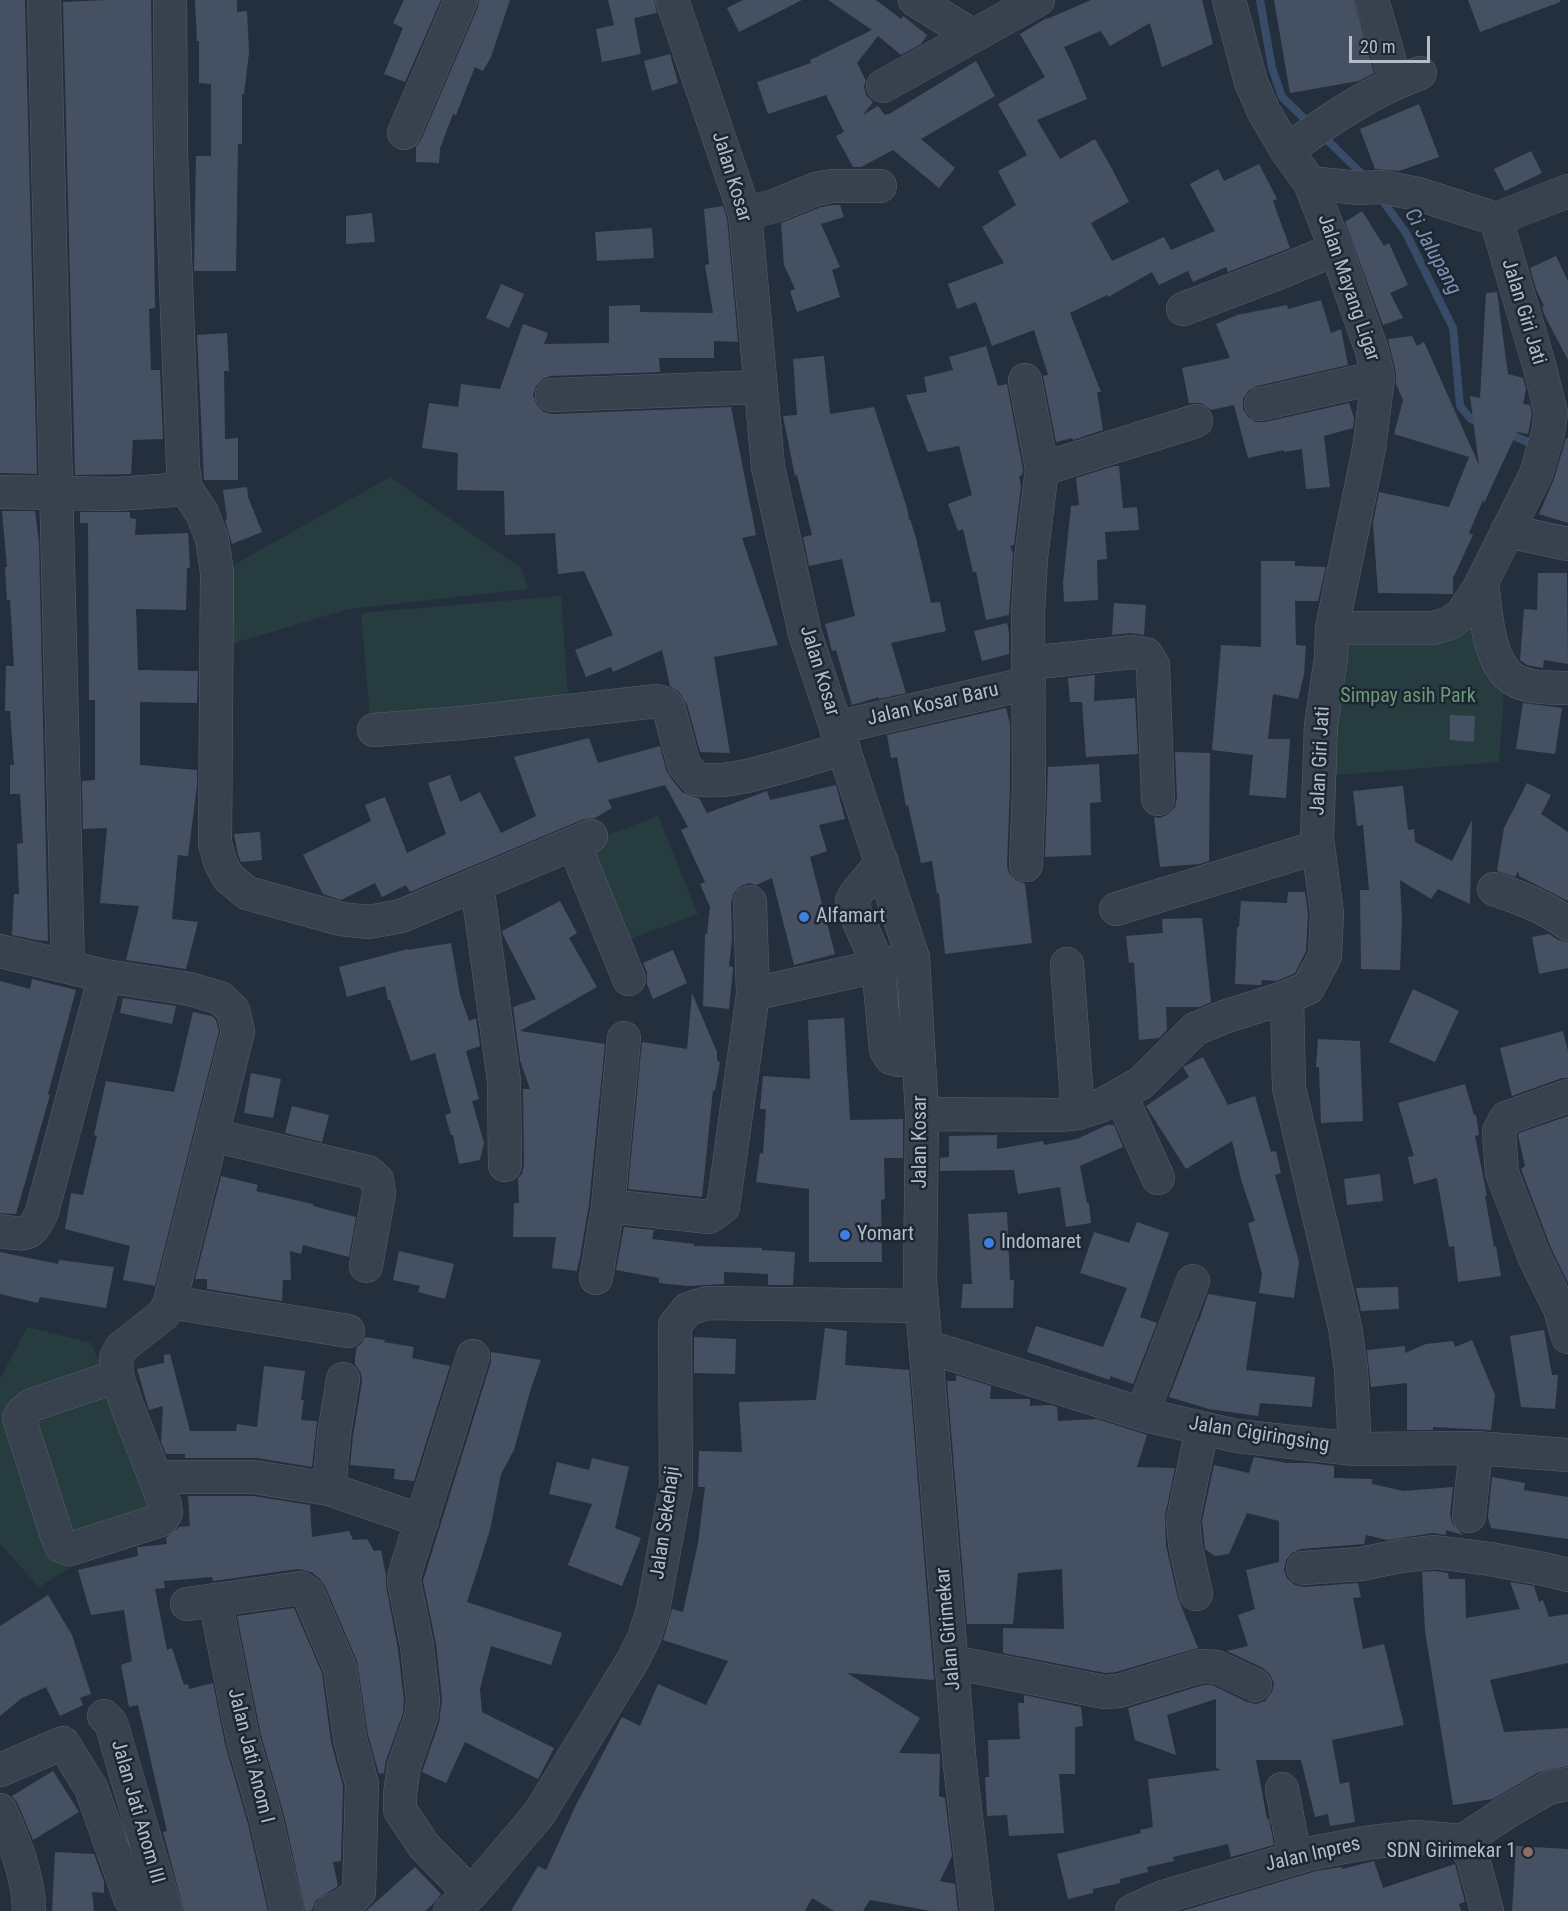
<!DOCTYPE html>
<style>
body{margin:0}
#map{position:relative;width:1568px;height:1911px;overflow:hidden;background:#242f3e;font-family:"Roboto Condensed",sans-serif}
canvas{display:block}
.scale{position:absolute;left:1349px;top:36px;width:81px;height:27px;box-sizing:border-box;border:3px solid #b4bcc9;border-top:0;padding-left:8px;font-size:18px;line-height:21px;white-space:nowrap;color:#b4bcc9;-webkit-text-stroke:4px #1d2633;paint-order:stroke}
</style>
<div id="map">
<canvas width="1568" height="1911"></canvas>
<div class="scale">20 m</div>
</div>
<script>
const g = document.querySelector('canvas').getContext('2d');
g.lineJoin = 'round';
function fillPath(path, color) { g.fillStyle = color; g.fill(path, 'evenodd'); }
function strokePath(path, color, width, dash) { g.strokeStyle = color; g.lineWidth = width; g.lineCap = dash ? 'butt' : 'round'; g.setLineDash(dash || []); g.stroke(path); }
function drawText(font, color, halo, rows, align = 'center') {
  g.font = font + ' "Roboto Condensed",sans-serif'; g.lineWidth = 5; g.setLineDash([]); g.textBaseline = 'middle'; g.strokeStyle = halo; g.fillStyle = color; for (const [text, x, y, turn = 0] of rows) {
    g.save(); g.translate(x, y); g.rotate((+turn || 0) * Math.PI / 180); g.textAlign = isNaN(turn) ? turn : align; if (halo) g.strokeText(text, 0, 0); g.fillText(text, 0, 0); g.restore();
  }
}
const green = new Path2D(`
 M390,477L521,568L528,589L349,609L231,644L205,581Z
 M1481,582L1505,682L1499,762L1324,776L1334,628L1434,624Z
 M561,596L568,696L370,717L361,613Z
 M658,816L698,914L622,942L584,844Z
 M27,1327L91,1343L164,1510L39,1587L0,1544V1379Z`);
const stream = new Path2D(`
 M1260,0L1272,68L1282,97L1311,125
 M1321,134L1367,179
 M1380,197L1406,233L1453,328L1460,406L1471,419L1482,423
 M1505,432L1537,446`);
const building = new Path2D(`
 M0,0H25L37,474L0,473Z
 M108,0H151L155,308L149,309L151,370H160L163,439L133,440L131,474L75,475L63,2Z
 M195,0H237V12L247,11L249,52L244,94H242V144H238L236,271H194L196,156H211V84L199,83V41H197Z
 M404,0H441L405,82L384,74L403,28L393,23Z
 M479,0H510L491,57L483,71L475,67L456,115L453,114L440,148L439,163L416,162V147L421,140L478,7Z
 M608,0H654L657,13L634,18L641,54L602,62L596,29L614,25Z
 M743,0H802L739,32L727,8Z
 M828,0H876L901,19L903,16L927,35L921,44L901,55L878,36L857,63L866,81L864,86L866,95L873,102L863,115L878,106L885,115L891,113L976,61L995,96L921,139L955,168L939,188L893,150L861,167H853L836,136L844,132L826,95L768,114L757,82L811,63L810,60L872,30Z
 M1091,0H1202L1213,44L1162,67L1150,23L1110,46L1101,31L1064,47L1070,59L1087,99L1037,120L1060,159L1095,139L1111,167L1129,202L1091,223L1112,261L1164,237L1171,250L1215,231L1190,184L1218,169L1224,181L1259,164L1277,199L1273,201L1290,248L1228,272L1226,267L1193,282L1188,271L1159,285L1152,272L1108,297L1107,295L1070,313L1101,392H1097L1103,430L1073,440L1072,438L1056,442L1043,376L1048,375L1034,330L992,346L976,302L957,309L948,284L1004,263L982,227L1016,205L998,171L1027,155L998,104L1045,77L1020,34L1047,18V19Z
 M1274,0H1354L1374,73L1359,81L1290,93Z
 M1468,0H1560V2L1480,32Z
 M670,54L678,83L652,91L644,61Z
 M1419,104L1439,157L1399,171L1375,169L1360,129Z
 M1531,151L1542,173L1505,191L1494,169Z
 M834,205H840L844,217L821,224L840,267L832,270L840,297L797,312L790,291L795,289L784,265L781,223L821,207Z
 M723,206L727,218L738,342L714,341V358H659L660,372L551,376L543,379L536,386L533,395L537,405L544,412L553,414L731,407L756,535L742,538L778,645L714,657L730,753L700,752L687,704L678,691L670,686L662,650L613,672L611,667L586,677L575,650L613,635L584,571L558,574L555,533L505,535L504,491L457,490L458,453L422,448L429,403L458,407L461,384L500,389L523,324L548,333L544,344L609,343V306L640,305V312L713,313L705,265L709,264L704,209Z
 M1362,211L1384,246L1389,243L1408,285L1390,293L1403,318L1383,325L1345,222Z
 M372,213L375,242L346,244V216Z
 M652,228L654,258L597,261L595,232Z
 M1556,256L1568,281V360L1544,314L1542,307L1544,306L1536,289L1530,268Z
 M501,284L524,294L509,328L486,318Z
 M1497,292L1508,374L1523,378L1526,389L1523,404L1530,405L1532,414L1528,434L1517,432L1484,503L1483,500L1469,533L1473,535L1453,578V594L1378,593L1373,523L1379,492L1449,507L1469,457L1394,434L1403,400L1396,384V373L1388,339L1412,336L1417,346L1424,342L1479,465L1470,396L1480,398L1486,293Z
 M1321,300L1331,333L1341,329L1348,365L1257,386L1248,391L1243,399V409L1248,417L1256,422H1265L1349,403L1354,418L1353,428L1324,436L1330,487L1306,489L1302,449L1284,452V450L1248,458L1234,405L1211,410L1201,403H1189L1182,368L1230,358L1216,324L1237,315L1287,305L1288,309Z
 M227,333L229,371H224L225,439L238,438V480H204L197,335Z
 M986,346L998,386L1007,384L1023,470L1022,475L1019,476L1021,486L1014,545L1010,546L1013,553L1009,615L986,620L976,572H973L963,529L958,531L948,504L972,495L959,446L928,452L906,395L927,392L924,377L953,370L949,357Z
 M824,356L830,414L874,407L907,508L909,520L910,519L916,538L931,603L940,602L946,631L891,643L906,693L879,699V697L852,705L836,650L832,651L825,624L855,616L842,559L809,566L803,537L812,535L797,475L795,476L783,416L797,415L793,359Z
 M1566,438H1568V523L1539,514L1554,479Z
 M1114,466H1119L1123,508L1137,507L1139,530L1105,532L1107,559L1097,560L1098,600L1064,602L1063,583L1071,506L1079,505L1076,478Z
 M247,487L248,497L262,532L232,544L225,520L227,519L223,490Z
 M2,511H35L39,543L48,941L36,940L12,935L14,894H19L17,844L23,843L20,794H10V765H14L10,711H5L6,666H14L10,600H7L5,567H7Z
 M80,512H130V518L136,519L135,535L188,533L190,568H187L186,610L136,609L138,670L198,671L197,703L140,702V765L197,770V785L188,856L178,855L172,919L198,922L186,969L126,960L139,906L100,903L107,828L83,829L82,781L95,780V700H89L88,523H80Z
 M1261,561H1295V566L1326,567L1318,601H1295L1296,645L1306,646L1304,674L1298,699L1273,694L1268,739H1290L1286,798L1249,795L1253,755L1212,750L1221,645L1261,647Z
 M1538,573H1567L1568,664L1544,660L1543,668L1527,665L1520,660L1524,609L1537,610Z
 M1114,603L1146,605L1144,635L1131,633L1112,635Z
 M1007,623L1009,633V654L982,661L974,631Z
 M1095,675L1094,701L1135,698L1138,754L1086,757L1082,702H1070L1068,678Z
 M1523,703L1562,708L1555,754L1516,749Z
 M1006,708L1010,724V788L1007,865L1009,873L1016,880L1025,884L1032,943L945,954L939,893L937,894L932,861L921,863L908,805L906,806L897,757L891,758L887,735Z
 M1450,715L1475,716L1474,742L1450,740Z
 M589,738L598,763L660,746L666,770L670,777L682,792L694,797L699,798L707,813L767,791L770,800L836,785L845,819L819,825L827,851L810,857L835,954L794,965L772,878L756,885L749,883L741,886L734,893L731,903L732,939L729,966L733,967V970L729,1009L703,1006L705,934H707L710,907L700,884L705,882L681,830L688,827L665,785L608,800L612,808L595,818L584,819L410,892L406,885L382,897L375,883L341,900L323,894L303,855L371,821L365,805L385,797L407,853L446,834L428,783L450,775L460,802L480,792L501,833L536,816L514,757Z
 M1175,752L1210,753L1209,861L1200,864L1160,867L1154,817L1159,818L1167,815L1175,807L1177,798Z
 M1099,764L1101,802L1090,803L1091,855L1045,857L1048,767Z
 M1527,783L1551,795L1541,814L1568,832V901L1519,876L1518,871L1515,877L1497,871L1504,828Z
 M1403,786L1408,830L1414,829L1415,842L1452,861L1472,820L1470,904L1438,889L1431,899L1400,880L1402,921L1400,970L1361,969L1360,890H1369L1363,825L1357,826L1353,791Z
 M260,832L262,860L241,862L238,855L234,834Z
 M1288,892H1305L1308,914L1306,951L1295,973L1277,981L1262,980L1261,985L1235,984L1237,927H1239L1241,901L1287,903Z
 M560,901L577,933L569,938L597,987L520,1031L605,1044L589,1204L579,1263H578L577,1271L552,1268L556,1237H513L514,1203H519L518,1178L522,1174L524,1165L523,1089H530L520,1060L513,1007L536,999L503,935L502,931Z
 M1202,918L1211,1002L1200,1007H1166L1167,1030L1159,1038L1139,1040L1134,962L1129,963L1126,936L1163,933L1162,919Z
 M1549,934L1558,940L1568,942V968L1539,974L1532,937Z
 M451,943L460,995L469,1021L476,1018L480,1046L466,1051L479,1099L472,1101L484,1143L480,1160L459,1164L453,1135H451L445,1115L451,1113L435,1053L411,1061L390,1000H388L385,986L347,997L339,967L408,949V950Z
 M673,950L687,983L653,999L647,984V972L643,963Z
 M32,979L76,990L48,1094L50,1095L16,1214L0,1213V981L30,989Z
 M1413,989L1459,1011L1435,1062L1389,1042Z
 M692,993L717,1052V1061L720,1062L715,1091L713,1090L702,1197L628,1189L642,1042L687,1049Z
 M123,998L176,1006L172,1024L120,1013Z
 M193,1012L212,1016L216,1020L219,1031L155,1286L123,1280L130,1246L65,1229L71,1193L83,1195L97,1136L94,1135L106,1081L174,1092Z
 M844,1018L850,1120L903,1119V1158H884L885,1199L881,1200L882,1262H809V1189L756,1182L760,1153L763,1154L766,1109H760L763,1076L810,1079L808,1020Z
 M1563,1031L1568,1051V1078H1562L1512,1096L1500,1048Z
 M1318,1039L1360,1041L1363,1121L1321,1123L1319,1067H1316Z
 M1203,1057L1228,1105L1255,1096L1271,1152L1276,1151L1281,1173L1275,1175L1299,1262L1294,1298L1259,1293L1262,1274L1248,1223L1255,1221L1242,1183L1232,1141L1186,1169L1146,1106L1189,1077L1183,1067Z
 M251,1073L281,1079L273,1118L244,1113Z
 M1465,1084L1474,1115H1476L1479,1135L1475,1136L1487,1196H1485L1494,1247L1496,1246L1501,1276L1458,1282L1454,1246L1449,1247L1437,1178L1414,1184L1408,1157L1414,1156L1398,1103Z
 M292,1106L329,1115L322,1142L285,1133Z
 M1568,1116V1283L1551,1248L1521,1169L1525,1166L1518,1135L1519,1133Z
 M1107,1125H1114L1123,1147L1080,1166L1087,1203H1089L1091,1223L1066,1227L1060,1187L1018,1194L1014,1170L940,1171V1158L949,1157V1136L997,1135V1149L1043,1141L1044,1145L1077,1139Z
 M1380,1174L1383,1201L1347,1205L1344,1179Z
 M221,1176L258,1185L256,1191L313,1204V1206L356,1217L349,1257L303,1245L301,1254L290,1251L291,1280H283L282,1301L207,1289V1279H195Z
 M1007,1212L1010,1280H1014L1013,1308H961L963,1284H972L968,1214Z
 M1137,1222L1169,1233L1140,1317L1157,1323L1133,1384L1110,1376V1380L1027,1352L1036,1326L1103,1347L1127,1288L1080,1273L1094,1232L1129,1243Z
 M624,1227L654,1230L652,1239L694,1244V1246L762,1248V1250L795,1252L793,1285H768V1274L724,1272V1284L688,1286L659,1283V1278L616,1270Z
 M399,1251L454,1264L445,1299L418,1292L420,1286L393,1280Z
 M0,1252L58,1264L59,1260L114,1267L106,1308L40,1297L38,1303L0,1294Z
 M1398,1287L1399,1309L1361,1311L1356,1288Z
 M1208,1294L1256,1302L1246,1370L1315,1377L1312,1407L1260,1403L1258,1416L1209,1409L1169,1397L1198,1321H1199Z
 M825,1328L847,1331L845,1365L909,1370L934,1680L847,1673L920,1718L899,1753L940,1754L939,1796L945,1798L952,1856L940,1881L955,1884L958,1911H931L870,1900L863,1911H834L812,1898L805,1911H511L538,1866L546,1870L576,1805L622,1717L640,1726L658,1684L706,1705L728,1661L663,1640L672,1609L683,1612L698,1543L705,1487H698L699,1451L742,1452L739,1402L816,1400Z
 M1544,1330L1552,1375H1558L1555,1409L1521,1407L1510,1336Z
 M365,1337L385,1340L384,1342L414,1347L412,1358L450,1366L414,1481L394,1479L395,1469L350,1465L353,1436L362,1382L361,1373L355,1364V1358L357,1347L362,1343Z
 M694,1337L736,1339L735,1374L694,1373Z
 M1472,1340L1495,1395L1491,1430L1433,1427V1430H1407V1383L1371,1387L1367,1350L1405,1346V1353L1426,1344L1453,1341L1455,1347Z
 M491,1352L541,1360L531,1388L514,1450L501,1474L490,1530L467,1602L562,1633L551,1665L491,1646L480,1689L482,1712L554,1748L538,1779L465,1742L446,1783L422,1772L439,1723L442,1699L436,1644L423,1581L491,1362Z
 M170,1354L190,1431H236L237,1424L257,1427L264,1366L305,1371L301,1400H304L301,1420L317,1421L312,1467L257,1458H185V1454H166L161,1442L163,1406L149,1410L137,1369L164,1363V1355Z
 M956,1375L991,1386L990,1399H1030V1406L1051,1405L1057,1407L1058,1421L1097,1419L1147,1435L1137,1467L1175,1468L1165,1516L1166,1546L1178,1598L1198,1648L1116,1672L1105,1673L1003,1653V1628L1064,1629L1062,1569L1018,1573L1013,1624H967L947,1381H956Z
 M1254,1457L1287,1463H1310L1334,1466V1478L1372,1479V1484L1404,1491L1453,1487L1450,1514L1452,1523L1463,1535L1446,1530V1535L1433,1533L1387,1540L1366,1535L1364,1544L1301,1549L1292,1553L1286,1560L1284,1570L1287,1578L1295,1585L1304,1587L1358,1583L1361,1597L1353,1598L1363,1649L1384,1644L1404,1725L1332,1740L1340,1784L1349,1782L1355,1822L1330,1826L1328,1814L1315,1817L1301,1760H1256L1267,1819H1269L1274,1845L1231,1857L1228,1844L1173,1857L1174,1861L1147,1867L1148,1872L1120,1879V1883L1093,1889V1893L1068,1899L1057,1854L1141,1833L1140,1830L1153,1827L1148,1779L1221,1770L1216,1768V1699L1167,1715L1176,1755L1135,1740L1128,1708L1203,1685H1212L1247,1702L1256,1704L1265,1701L1272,1692L1274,1683L1270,1674L1263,1668L1227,1651L1248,1646L1238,1615L1255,1609L1246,1570L1279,1562V1521L1247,1513L1229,1554L1215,1556L1205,1549L1202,1521L1214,1465L1249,1473Z
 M592,1458L629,1467L615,1528L641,1538L622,1586L568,1565L592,1504L549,1494L557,1462L589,1470Z
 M1492,1477L1525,1483L1524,1490L1568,1497V1539L1491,1528L1488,1517Z
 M188,1496H253L310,1505L312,1537L349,1531L353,1540L367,1539L374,1551L381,1550L386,1576V1586L398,1649L404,1701L403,1713L386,1760L384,1773L379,1774L368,1735L357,1661L325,1586L319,1578L311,1572L298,1569L213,1581L212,1577L164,1581L165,1588L155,1589L167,1650L172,1648L184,1685L188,1684L189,1689L213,1683L225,1744L248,1824L268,1911H184L163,1832L167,1831L138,1705L129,1707L121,1665L132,1661L124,1610L91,1615L78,1570L138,1556L137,1547H139L167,1544L166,1538L179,1527L190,1526Z
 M1435,1571L1448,1573L1449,1579H1465L1466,1618L1520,1609L1510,1582L1534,1586L1539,1602L1543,1600L1549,1617L1568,1614V1663L1490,1680L1504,1732L1568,1728V1766L1539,1772L1493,1799L1453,1805L1425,1631L1422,1572Z
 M48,1595L72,1635L91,1694L80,1698L83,1705L60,1716L46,1687L22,1698L0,1716V1626Z
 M294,1608L322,1673L331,1742L343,1786L341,1861L333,1862L338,1886L316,1900L312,1910L309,1911H305L284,1815L261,1735L237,1616Z
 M1024,1695L1081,1707L1083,1726L1075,1727V1774H1059L1064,1833L1009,1836L1007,1815L987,1816L985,1777H989L988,1740L1020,1739L1018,1703H1024Z
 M53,1771L79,1812L33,1840L17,1802L12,1796Z
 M1516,1846L1568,1849V1911H1512Z
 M55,1852L94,1854L104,1881V1893L92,1892L94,1911H52Z
 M1374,1861L1383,1888L1455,1864L1465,1902L1459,1904L1461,1911H1182L1316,1871L1341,1867L1342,1869Z
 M415,1867L441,1894L432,1905L425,1911H366Z`);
const minor = new Path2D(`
 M170,0L171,153L183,468L186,489L202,513L212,539L217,572L215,843L220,862L228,877L247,893L341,919L369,922L401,916L591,836
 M672,0L745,214L768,467L805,634L913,958L922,1114L920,1280L960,1766L977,1911
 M915,0L972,35
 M1372,0L1396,82
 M883,86L1038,0
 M404,133L461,0
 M1287,151C1328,120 1371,91 1420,73
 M1310,183L1359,188L1382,187L1418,194L1496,219L1568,191
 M745,214L777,205L816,189L832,186H880
 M1183,309L1278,273L1336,249
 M1025,380L1042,469L1031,558L1028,613L1029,788L1026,865
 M552,395L761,387
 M1261,404L1378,377
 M1042,469L1196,421
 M0,492L117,494L186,489
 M1507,531L1568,544
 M1482,583C1486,610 1487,662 1513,679C1528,689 1550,687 1568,688
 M1332,628H1433L1450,623L1462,614L1478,590L1536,474L1548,433L1551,413L1540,368L1496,219
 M1029,663L1133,652L1146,654L1153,665L1158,799
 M836,728L1029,683
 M374,730L462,723L657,701L664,703L669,709L684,765L696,779C734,787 805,758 844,749
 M574,844L629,979
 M882,862L855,895L852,901L854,910L878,965L886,1050L891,1058L898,1060L919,1057
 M477,885L504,1081L505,1165
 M1494,889C1521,898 1545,907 1568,924
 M750,902L753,994
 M1116,909L1318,847
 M0,951L68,967L44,0
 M1067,964L1078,1113
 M68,967L105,976L190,989L220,998L233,1010L238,1031L170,1302L164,1314L121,1348L116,1358L117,1376L126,1403L154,1475L165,1505L166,1513L161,1520L70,1549L61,1546L57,1536L19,1418L23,1412L32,1405L117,1376
 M1287,997L1289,1088L1345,1327L1351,1369L1355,1449
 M1121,1096L1158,1178
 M1568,1096L1506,1118L1499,1131L1502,1173L1534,1256L1560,1309L1568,1337
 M922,1114L1059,1115L1078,1113L1102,1105L1141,1083L1195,1029L1224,1017L1287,997L1308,988L1325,956L1327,913L1317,838L1321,725L1331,658L1332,628L1369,449L1378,377L1372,351L1336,249L1310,183L1287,151L1264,112L1251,82L1229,0
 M212,1135L368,1172L377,1180L379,1193L366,1266
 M608,1206L624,1038
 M0,1231C26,1235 31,1237 42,1212L105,976
 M596,1278L608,1206L709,1217L723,1207L753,994L913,958
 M170,1302L348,1331
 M925,1346L1149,1416L1237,1436L1355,1449L1476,1448L1568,1455
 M1142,1414L1193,1281
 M168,1477H254L329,1489L422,1521
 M329,1489L334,1434L343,1379
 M1469,1516L1476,1448
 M1303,1568L1361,1564L1400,1556L1435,1552L1490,1559L1548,1570L1568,1575
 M1196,1594L1185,1544L1183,1520L1202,1429
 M215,1600L243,1739L266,1819L287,1911
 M187,1604L301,1588L308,1593L340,1668L350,1739L362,1784L359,1892L346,1904L331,1911
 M952,1662L1104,1692L1119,1691L1201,1666L1217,1667L1255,1685
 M104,1716L111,1723L166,1911
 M0,1770L63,1743L91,1788L130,1898L138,1911
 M1282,1789L1295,1857
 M0,1810C14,1841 29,1876 29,1911
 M1463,1841L1505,1813L1548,1788L1568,1784
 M471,1894L424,1846L400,1810V1794L404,1766L421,1717L423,1701L417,1646L404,1582L405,1573L473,1356
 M450,1911L471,1894L539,1814L633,1660L644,1638L653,1610L676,1486L675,1325L688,1309L707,1303L922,1306
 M1132,1911L1163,1897L1312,1853L1365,1843L1415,1837L1463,1841L1473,1859L1487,1911`);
const markers = [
 [804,917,6,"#3f7fe0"],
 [845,1235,6,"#3f7fe0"],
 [989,1243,6,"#3f7fe0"],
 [1528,1852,6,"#8d6e63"]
];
const streetNames = [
 ["Jalan Kosar",731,177,73],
 ["Jalan Mayang Ligar",1348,288,71],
 ["Jalan Giri Jati",1523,312,73],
 ["Jalan Kosar",819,671,73],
 ["Jalan Kosar Baru",933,705,-13],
 ["Jalan Giri Jati",1321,761,-87],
 ["Jalan Kosar",921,1142,-90],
 ["Jalan Cigiringsing",1259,1435,9],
 ["Jalan Sekehaji",666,1523,-82],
 ["Jalan Girimekar",949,1629,-95],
 ["Jalan Jati Anom I",250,1756,76],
 ["Jalan Jati Anom III",137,1812,74],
 ["Jalan Inpres",1313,1855,-13]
];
const parkNames = [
 ["Simpay asih Park",1408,697]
];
const poiNames = [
 ["Alfamart",816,917],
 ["Yomart",857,1235],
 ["Indomaret",1001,1243],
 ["SDN Girimekar 1",1516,1852,"right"]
];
const waterNames = [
 ["Ci Jalupang",1432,252,61]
];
fillPath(green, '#263c3f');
strokePath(stream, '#394c67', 8);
fillPath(building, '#455162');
strokePath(minor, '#565f6c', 34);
strokePath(minor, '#38414e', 33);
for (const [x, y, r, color] of markers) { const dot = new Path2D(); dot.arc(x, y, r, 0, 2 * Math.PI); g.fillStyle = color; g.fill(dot); strokePath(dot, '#1d2633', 2); }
drawText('20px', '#b4bcc9', '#1d2633', streetNames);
drawText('20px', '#6b9a76', '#1d2633', parkNames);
drawText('20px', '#b4bcc9', '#1d2633', poiNames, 'left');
drawText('italic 21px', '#7c92b1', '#1d2633', waterNames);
</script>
